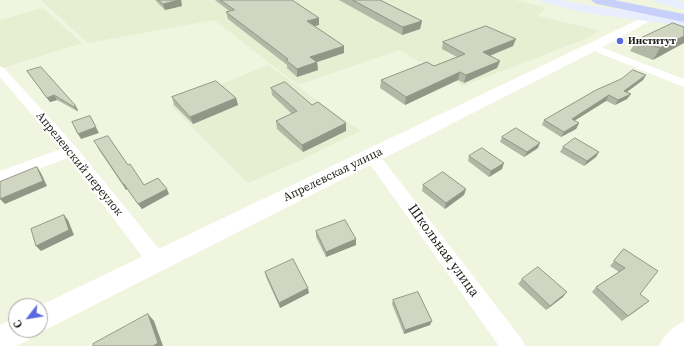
<!DOCTYPE html>
<meta charset="utf-8">
<style>
body{margin:0}
#map{position:relative;width:684px;height:346px;overflow:hidden;background:#f0f5e0;font-family:"Source Serif 4",serif}
canvas{display:block}
.north{position:absolute;left:8px;top:298px;width:40px;height:40px;box-sizing:border-box;background:#fff;border:1px solid #a4a5a2;border-radius:50%;rotate:239deg;font-size:11px;font-weight:700;line-height:16px;text-align:center;color:#1c1e16}
.north::after{content:'';display:block;margin:auto;width:14px;height:18px;background:#5969e0;clip-path:polygon(50% 0,100% 100%,50% 72%,0 100%)}
</style>
<div id="map">
<canvas width="684" height="346"></canvas>
<div class="north">С</div>
</div>
<script>
const g = document.querySelector('canvas').getContext('2d');
g.lineJoin = 'round';
function fillPath(path, color) { g.fillStyle = color; g.fill(path, 'evenodd'); }
function strokePath(path, color, width, dash) { g.strokeStyle = color; g.lineWidth = width; g.lineCap = dash ? 'butt' : 'round'; g.setLineDash(dash || []); g.stroke(path); }
function drawText(font, color, halo, rows, align = 'center') {
  g.font = font + ' "Source Serif 4",serif'; g.lineWidth = 3.5; g.setLineDash([]); g.textBaseline = 'middle'; g.strokeStyle = halo; g.fillStyle = color; for (const [text, x, y, turn = 0] of rows) {
    g.save(); g.translate(x, y); g.rotate((+turn || 0) * Math.PI / 180); g.textAlign = isNaN(turn) ? turn : align; if (halo) g.strokeText(text, 0, 0); g.fillText(text, 0, 0); g.restore();
  }
}
const built = new Path2D(`
 M41,0H514L546,7L538,16L598,30L588,38L463,86L399,50L298,85L214,20L88,43Z
 M43,8L82,43L3,68L0,65V20Z
 M268,65L360,131L301,160L248,183L170,105Z`);
const minor = new Path2D(`
 M593,44L684,79V87L589,49L588,47Z
 M0,67L4,68L76,147L164,255L167,261L164,267L157,270L150,267L68,158L0,183V171L61,149L0,77Z
 M372,151L377,152L521,338L525,346H499L367,160L364,156L367,152Z
 M684,322V346H659C664,335 672,326 684,322Z`);
const tertiary = new Path2D(`
 M646,16H667L673,19L667,22H648L597,50L49,328L40,332L35,330H40V306H39Z
 M16,318V330H33L29,340L15,346H0V325Z`);
const secondary = new Path2D(`
 M540,0H562L586,5L684,18V26L586,13L542,2Z
 M653,0H674L684,2V10L655,2Z`);
const trunk = new Path2D(`
 M591,0H614L684,14V22L597,4L593,2Z`);
const wall = new Path2D(`
 M155,0H181L182,6L165,10Z
 M215,0H292L319,18V25L314,26L344,53L317,62L318,70L297,77L287,68V65L228,19L226,12L229,11Z
 M339,0H380L422,21L420,29L402,35Z
 M684,27L653,60L630,51L637,40Z
 M443,42L513,46L490,56L500,61L497,68L464,83L458,80L405,105L380,88L381,80L434,66L457,57L442,49Z
 M27,71L75,105L78,110L77,111L57,100L50,102Z
 M646,75L643,80L627,92L631,94L627,99L615,105L606,101L574,121L579,123L576,129L561,137L542,125L544,120Z
 M271,88L312,105L346,131L303,152L277,129L276,121L292,114L272,95Z
 M172,97L236,98L238,105L193,124L174,105Z
 M502,137L538,148L524,157L500,142Z
 M97,147L128,165L144,185L169,194L142,209L127,189L126,190Z
 M563,147L599,152L596,157L584,166L560,152Z
 M469,156L502,169L489,177L468,161Z
 M423,185L466,189L464,195L445,209L422,191Z
 M316,231L356,245L326,257L316,237Z
 M624,249L640,294L643,306L622,321L592,292L596,287L619,272L610,266Z
 M265,272L309,293L280,308L266,277Z
 M522,279L563,297L546,310L518,284Z
 M393,300L430,325L404,334L392,304Z`);
const shadedWall = new Path2D(`
 M179,0H181L182,6L165,10L163,4Z
 M319,18V25L307,28V21Z
 M422,21L420,29L402,35L403,27Z
 M684,36V43L653,60L660,48Z
 M516,39L513,46L481,59L483,52Z
 M344,46V53L317,62L318,70L297,77V69L310,57Z
 M500,61L497,68L464,83L466,75Z
 M460,72L458,80L405,105L406,97Z
 M646,75L643,80L621,96L624,91Z
 M631,94L627,99L615,105L618,100Z
 M54,95L57,100L50,102L47,98Z
 M609,95L606,101L569,124L572,119Z
 M236,98L238,105L193,124L190,117Z
 M75,105L78,110L77,111L74,107Z
 M90,116L99,133L81,139L78,134Z
 M346,123V131L303,152L302,145Z
 M579,123L576,129L561,137L564,132Z
 M540,143L538,148L524,157L527,152Z
 M599,152L596,157L584,166L587,161Z
 M504,163L502,169L489,177L491,171Z
 M37,167L41,173L47,186L5,204L0,199Z
 M123,184H124L127,189L126,190Z
 M167,189L169,194L142,209L138,204Z
 M466,189L464,195L445,209L446,203Z
 M64,215L68,220L74,235L41,251L36,246Z
 M356,239V245L326,257V252Z
 M308,288L309,293L280,308L279,303Z
 M567,292L563,297L546,310L550,306Z
 M148,314L154,321L163,346H153Z
 M432,321L430,325L404,334L405,330Z`);
const building = new Path2D(`
 M159,0H179L163,4Z
 M221,0H292L319,18L307,21L344,46L310,57L317,62L297,69L286,60L288,59L226,12L234,10Z
 M353,0H380L422,21L403,27Z
 M673,23L684,27V36L660,48L637,40Z
 M486,26L516,39L483,52L500,61L466,75L460,72L406,97L381,80L427,62L434,66L465,54L443,42Z
 M41,67L75,105L74,107L54,95L47,98L27,71Z
 M633,70L646,75L624,91L631,94L618,100L609,95L572,119L579,123L564,132L544,120L596,90L621,79Z
 M216,81L236,98L190,117L172,97Z
 M285,82L312,105L318,102L346,123L302,145L276,121L297,111L271,88Z
 M90,116L96,127L78,134L72,122Z
 M516,128L540,143L527,152L502,137Z
 M108,136L128,165L130,164L144,185L158,178L167,189L138,204L124,184H123L94,141Z
 M575,138L599,152L587,161L563,147Z
 M482,148L504,163L491,171L469,156Z
 M37,167L43,181L0,199V182Z
 M443,172L466,189L446,203L423,185Z
 M64,215L69,230L36,246L31,229Z
 M345,220L356,239L326,252L316,231Z
 M624,249L658,271L640,294L649,301L628,316L596,287L625,268L614,261Z
 M293,259L308,288L279,303L265,272Z
 M538,267L567,292L550,306L522,279Z
 M418,292L432,321L405,330L393,300Z
 M148,314L158,343L153,346H93V344Z`);
const markers = [
 [620,41,4,"#5969e0"]
];
const farPoinames = [
 ["Институт",628,41]
];
const streetNames = [
 ["Апрелевский переулок",79,164,51],
 ["Апрелевская улица",333,175,-26]
];
const nearStreetnames = [
 ["Школьная улица",443,251,54]
];
fillPath(built, '#e7eed1');
fillPath(minor, '#fff');
fillPath(tertiary, '#fff');
fillPath(secondary, '#e9eefe');
fillPath(trunk, '#c6d0fb');
fillPath(wall, '#b3b8a6');
fillPath(shadedWall, '#929687');
fillPath(building, '#d0d6c1');
strokePath(building, '#929687', 1);
for (const [x, y, r, color] of markers) { const dot = new Path2D(); dot.arc(x, y, r, 0, 2 * Math.PI); g.fillStyle = color; g.fill(dot); strokePath(dot, '#fff', 1.5); }
drawText('bold 10px', '#1c1e16', '#fff', farPoinames, 'left');
drawText('12px', '#1c1e16', '#fff', streetNames);
drawText('14px', '#1c1e16', '#fff', nearStreetnames);
</script>
